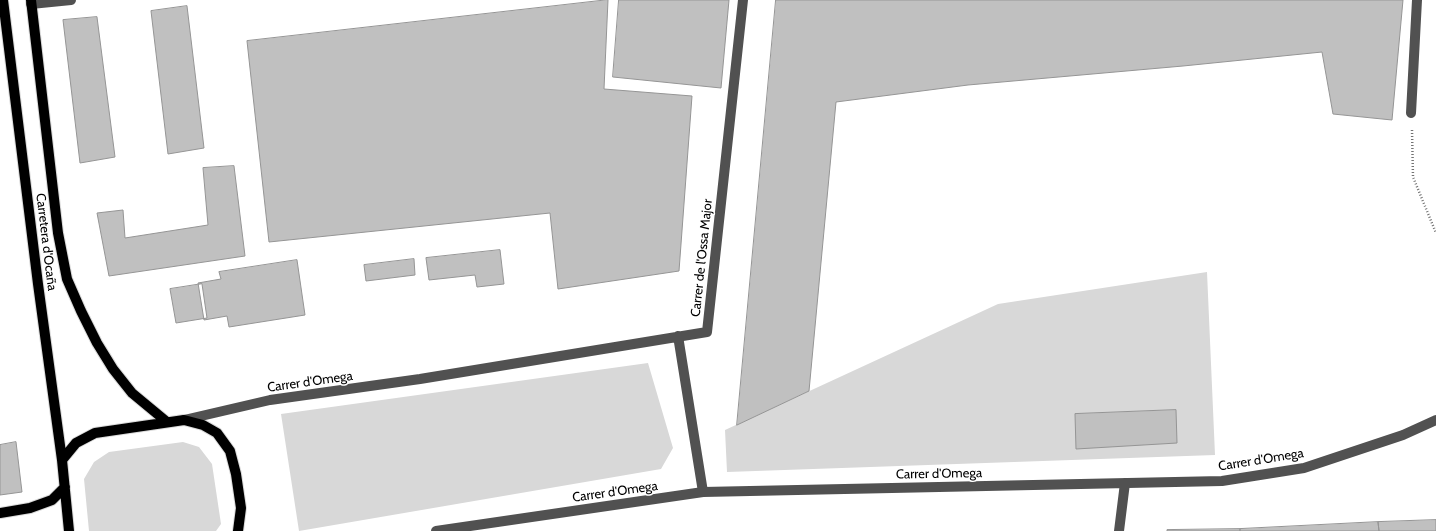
<!DOCTYPE html>
<meta charset="utf-8">
<style>
body{margin:0}
canvas{display:block;background:#fff}
</style>
<canvas width="1436" height="531"></canvas>
<script>
const g = document.querySelector('canvas').getContext('2d');
g.lineJoin = 'round';
function fillPath(path, color) { g.fillStyle = color; g.fill(path, 'evenodd'); }
function strokePath(path, color, width, dash) { g.strokeStyle = color; g.lineWidth = width; g.lineCap = dash ? 'butt' : 'round'; g.setLineDash(dash || []); g.stroke(path); }
function drawText(font, color, halo, rows, align = 'center') {
  g.font = font + ' Cabin,sans-serif'; g.lineWidth = 3; g.setLineDash([]); g.textBaseline = 'middle'; g.strokeStyle = halo; g.fillStyle = color; for (const [text, x, y, turn = 0] of rows) {
    g.save(); g.translate(x, y); g.rotate((+turn || 0) * Math.PI / 180); g.textAlign = isNaN(turn) ? turn : align; if (halo) g.strokeText(text, 0, 0); g.fillText(text, 0, 0); g.restore();
  }
}
const green = new Path2D(`
 M1207,272L1215,455L727,472L725,430L998,304Z
 M648,363L673,448L661,469L299,531L281,414Z
 M183,442L199,447L212,464L221,524L216,531H89L84,479L94,462L109,452Z`);
const building = new Path2D(`
 M608,0L604,89L692,96L679,271L558,289L550,213L269,242L247,41Z
 M619,0H729L721,88L613,77Z
 M776,0H1403L1392,120L1333,114L1322,52L1183,66L968,85L836,102L809,391L737,425Z
 M187,6L204,148L168,154L151,11Z
 M97,17L115,157L80,163L63,20Z
 M234,166L245,256L109,276L97,213L123,210L125,238L208,225L203,168Z
 M500,250L504,284L477,287L475,275L429,280L426,258Z
 M414,259L415,275L366,281L364,265Z
 M297,260L305,315L229,327L227,316L204,320L198,283L221,279L219,272Z
 M202,284L207,318L176,323L170,289Z
 M1176,410L1177,443L1076,449L1075,414Z
 M16,442L22,492L0,495V445Z
 M1436,520V531H1379L1378,522Z
 M1378,522L1379,531H1240V529Z
 M1240,529V531H1167V530Z`);
const path = new Path2D(`
 M1412,130L1413,177L1436,233`);
const minor = new Path2D(`
 M31,4L71,0
 M1411,113L1417,0
 M678,336L703,492
 M184,420L270,400L420,379L707,332L743,0
 M436,531L703,492L1222,481L1304,468L1403,435L1436,420
 M1119,531L1125,483`);
const major = new Path2D(`
 M3,0L38,284L62,460L69,531
 M31,0L58,233L67,279L81,311L97,343L113,369L132,393L167,422
 M62,460L76,443L95,433L184,420L203,425L217,433L230,451L236,474L241,508L238,531
 M0,513L30,508L52,500L65,487`);
const streetNames = [
 ["Carretera d'Ocaña",46,242,83],
 ["Carrer de l'Ossa Major",702,258,-84],
 ["Carrer d'Omega",310,382,-8],
 ["Carrer d'Omega",1261,460,-9],
 ["Carrer d'Omega",939,474,-1],
 ["Carrer d'Omega",615,492,-8]
];
fillPath(green, '#d8d8d8');
fillPath(building, '#c0c0c0');
strokePath(building, '#959595', 1);
strokePath(major, '#dbdbdb', 12);
strokePath(path, '#737373', 2.5, [1, 2]);
strokePath(minor, '#515151', 10);
strokePath(major, '#000', 10);
drawText('13px', '#000', '#fff', streetNames);
</script>
